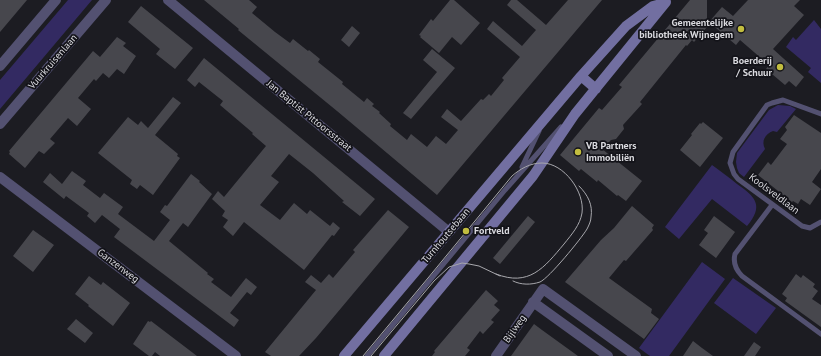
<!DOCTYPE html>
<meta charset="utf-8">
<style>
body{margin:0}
canvas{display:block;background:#1c1c22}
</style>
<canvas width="821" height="356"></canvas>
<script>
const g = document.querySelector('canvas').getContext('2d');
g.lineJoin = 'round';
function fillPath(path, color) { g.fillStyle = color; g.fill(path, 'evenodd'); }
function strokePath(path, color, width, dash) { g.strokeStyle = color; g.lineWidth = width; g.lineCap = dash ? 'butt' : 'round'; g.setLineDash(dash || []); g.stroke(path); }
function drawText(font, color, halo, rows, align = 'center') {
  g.font = font + ' "PT Sans",sans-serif'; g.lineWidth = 3.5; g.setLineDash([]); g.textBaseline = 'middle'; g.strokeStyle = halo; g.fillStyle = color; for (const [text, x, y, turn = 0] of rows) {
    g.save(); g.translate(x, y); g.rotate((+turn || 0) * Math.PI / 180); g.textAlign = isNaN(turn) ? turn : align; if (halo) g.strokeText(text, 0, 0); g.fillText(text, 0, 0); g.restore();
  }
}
const green = new Path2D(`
 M68,0H92L0,109V80Z
 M814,20L821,29V83L808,72L811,68L786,47L793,37L796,40Z
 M778,105L790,106L796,109L777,132L773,131C765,134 761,141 765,149L744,177L739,173L737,168L736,162L737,153L769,110Z
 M712,165C720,171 729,177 737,184C756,197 764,206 747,226L712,199L679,239L665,227Z
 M702,262L725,279L669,356H650L639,348Z
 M733,278L776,308L756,334L714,303Z`);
const building = new Path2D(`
 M0,0H27L0,32Z
 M204,0H249L257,7L252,13L275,32L290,43L293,39L308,51L309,50L320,59L318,62L343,82L342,84L364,102L367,98L374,104L372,106L380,112L379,113L391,124L390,126L407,140L411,134L427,147L436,136L446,144L458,130L441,117L447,109L461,121L481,99L483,100L489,94L491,96L504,80L502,78L520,57L487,29L493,21L522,46L536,30L507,5L511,0H517L546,25L568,0H602L437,195L337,111L238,30L239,29Z
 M450,0H454L480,23L461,45L452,37L439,53L420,37L421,36L419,35L431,19L433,21Z
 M690,0H707V27L694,42L692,40L687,46L686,45L640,102L642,104L623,125L624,129L616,139L611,140L602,149L642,181L626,201L618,195L617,196L598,180L597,182L581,169L579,171L560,155L599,108L602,110L622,87L619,85Z
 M748,0H800L794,6L804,15L773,49L804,77L796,87L789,81L785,85L766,69L769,65L740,40L736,45L709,22L722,7L733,16Z
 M141,6L193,48L175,69L156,54L160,49L128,22Z
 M352,26L360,33L349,47L341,40Z
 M117,37L126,43L123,46L136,56L124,74L117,69L109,78L103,73L96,81L94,79L78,98L91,109L77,126L68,118L50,139L55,143L44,154L39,151L25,168L9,154L10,152L9,151L93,51L100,57Z
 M432,49L455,68L411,119L403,113L437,72L423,60Z
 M204,58L375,199L360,216L342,202L344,201L313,173L289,154L271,176L279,182L260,205L280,220L294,203L307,214L310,210L330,226L333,222L340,228L334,236L332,235L304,270L244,222L233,236L223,227L228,220L222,216L225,211L212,199L218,191L224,197L266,146L252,134L253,133L220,105L223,101L199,82L195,87L187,80Z
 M173,97L181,103L155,135L178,154L177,156L180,158L153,195L140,185L137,189L130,184L132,180L98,153L128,117L138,125L141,121L148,128Z
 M794,115L821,133V169L812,182L821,189L810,205L801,199L798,204L793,201L792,202L758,175L768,162L771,165L787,144L780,139L787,130L785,127Z
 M703,122L723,138L700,167L680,150L692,135L691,134L700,123L701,124Z
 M72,171L86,181L83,185L100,198L104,193L123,207L118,214L154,241L170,220L160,212L165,205L167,206L191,174L200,181L199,182L212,194L188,227L183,223L169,241L208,273L207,274L214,279L211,282L231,297L246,278L257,287L251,295L247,292L230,313L239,320L234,327L114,237L120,229L102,215L95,223L87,216L89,213L66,196L64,199L43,182L50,173L62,184Z
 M632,206L654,225L652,228L653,230L626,261L624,260L609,278L652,309L651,313L659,319L644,339L565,282L601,240L614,228Z
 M388,210L409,227L316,338L299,356H271L265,352L316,290L305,282L311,275L321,283L329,274L333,278L355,252L353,250Z
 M528,216L535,222L500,264L493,258Z
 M714,216L735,232L716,258L699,245L708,233L704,230Z
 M33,230L54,245L33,272L13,256Z
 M796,274L801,278L803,275L815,284L813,287L818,291L812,299L821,305V327L785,301L787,298L782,294Z
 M89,276L101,285L103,282L130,303L113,326L88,306L89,305L75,294Z
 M486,290L498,301L494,305L500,310L491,320L494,322L483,334L480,331L467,348L470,350L465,356H432L435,352L434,351Z
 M76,319L93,333L85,343L67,329Z
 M148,321L150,322L151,321L197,356H160L155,352L152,356H149L133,344Z
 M534,324L542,330L578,356H511Z
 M693,341L702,348L713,356H683Z
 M754,342L761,347L755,356H744Z`);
const service = new Path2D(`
 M821,114L783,100L772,103L767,105L733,152L730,163L734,174L738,179L802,226L810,228L821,222
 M522,167L539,131
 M772,205L735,254C733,262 736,270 742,276L821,334
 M367,356L505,190L561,127`);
const minor = new Path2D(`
 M168,0L449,232
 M0,66L56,0
 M0,124L106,0
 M0,177L236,356
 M533,302L608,356
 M496,356L543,289L636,356`);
const secondary = new Path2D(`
 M581,76L596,89
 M344,356L581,76L626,26L653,6L665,3
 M384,356L533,176L575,114L666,2`);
const tram = new Path2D(`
 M513,281C521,285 531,285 540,282C549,278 581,239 587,229C589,225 591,221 591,217C593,205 588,195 579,186
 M363,356L428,278L512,176C520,169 530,163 542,163C564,163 585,192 582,213C580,225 572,234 564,244C544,268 529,287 496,274
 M371,356L434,281L449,267L462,263L469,264L479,266L500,276`);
const markers = [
 [741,29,4,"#c2bd3f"],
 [780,67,4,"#c2bd3f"],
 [578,152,4,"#c2bd3f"],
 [466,231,4,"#c2bd3f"]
];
const poiNames = [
 ["Gemeentelijke",733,23],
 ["bibliotheek Wijnegem",733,35],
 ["Boerderij",772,61],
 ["/ Schuur",772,73],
 ["VB Partners",586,146,"left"],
 ["Immobiliën",586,158,"left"],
 ["Fortveld",474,231,"left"]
];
const streetNames = [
 ["Vuurkruisenlaan",53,62,-49],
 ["Jan Baptist Pittoorsstraat",309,116,39],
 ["Koolsveldlaan",774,194,37],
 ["Turnhoutsebaan",446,236,-50],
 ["Ganzenweg",118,266,37],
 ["Bijlweg",515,329,-55]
];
fillPath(green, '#332a62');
fillPath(building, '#47474d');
strokePath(service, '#535171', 5);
strokePath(minor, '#535171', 10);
strokePath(secondary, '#726fa1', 10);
strokePath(tram, '#a7a7ac', 1);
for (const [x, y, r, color] of markers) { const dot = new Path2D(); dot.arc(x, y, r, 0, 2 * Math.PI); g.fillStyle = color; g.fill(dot); strokePath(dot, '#131319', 1.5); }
drawText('bold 10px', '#dadadf', '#131319', poiNames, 'right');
drawText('10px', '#dadadf', '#131319', streetNames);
</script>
